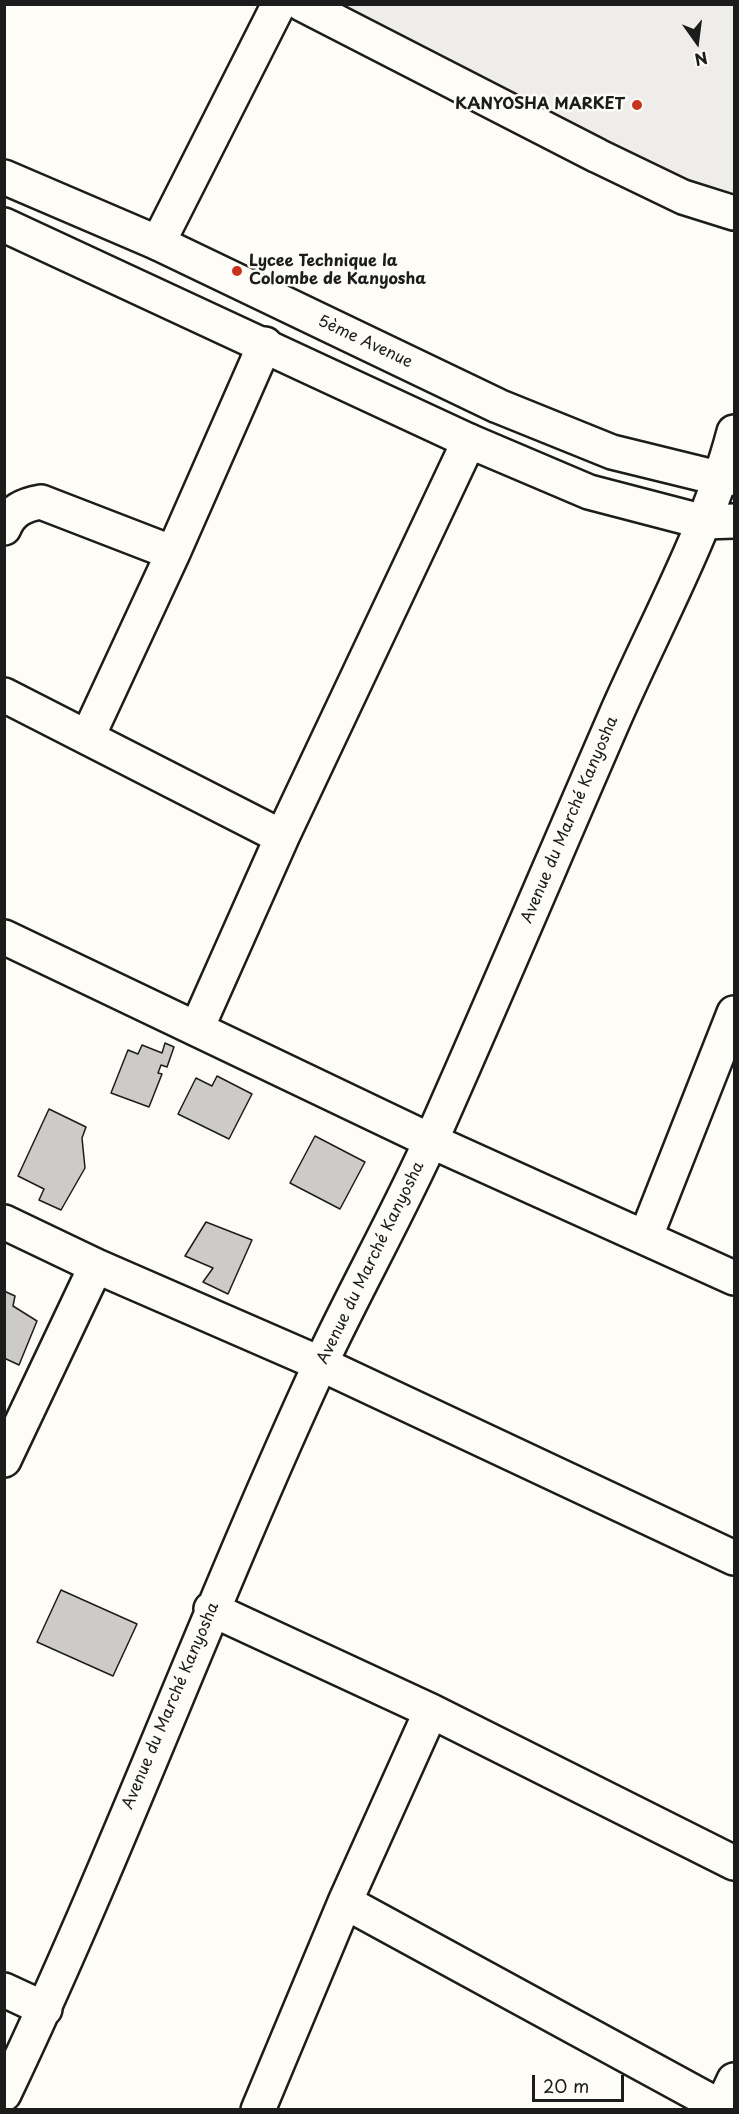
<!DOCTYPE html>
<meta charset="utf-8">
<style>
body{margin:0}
#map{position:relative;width:739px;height:2114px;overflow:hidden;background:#fdfcf7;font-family:"Playpen Sans",sans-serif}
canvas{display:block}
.frame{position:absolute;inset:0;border:6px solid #1c1c1c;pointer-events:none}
.north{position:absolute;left:667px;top:12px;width:60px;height:60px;-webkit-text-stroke:4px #fdfcf7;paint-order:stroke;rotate:166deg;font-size:16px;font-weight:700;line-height:24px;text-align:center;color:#1c1c1c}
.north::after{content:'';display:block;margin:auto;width:21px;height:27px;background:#1c1c1c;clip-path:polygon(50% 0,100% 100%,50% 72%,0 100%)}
.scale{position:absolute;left:532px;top:2075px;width:92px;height:27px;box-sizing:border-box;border:3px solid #1c1c1c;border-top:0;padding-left:8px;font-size:18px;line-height:21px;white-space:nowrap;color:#1c1c1c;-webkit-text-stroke:4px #fdfcf7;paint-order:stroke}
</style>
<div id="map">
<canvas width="739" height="2114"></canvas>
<div class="frame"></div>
<div class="north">N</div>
<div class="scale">20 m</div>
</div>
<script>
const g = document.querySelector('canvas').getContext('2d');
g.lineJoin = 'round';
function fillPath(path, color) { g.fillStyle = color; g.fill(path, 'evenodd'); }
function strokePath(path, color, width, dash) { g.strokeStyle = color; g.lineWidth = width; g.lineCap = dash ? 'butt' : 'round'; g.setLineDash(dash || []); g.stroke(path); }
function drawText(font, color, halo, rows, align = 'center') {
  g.font = font + ' "Playpen Sans",sans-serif'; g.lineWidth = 5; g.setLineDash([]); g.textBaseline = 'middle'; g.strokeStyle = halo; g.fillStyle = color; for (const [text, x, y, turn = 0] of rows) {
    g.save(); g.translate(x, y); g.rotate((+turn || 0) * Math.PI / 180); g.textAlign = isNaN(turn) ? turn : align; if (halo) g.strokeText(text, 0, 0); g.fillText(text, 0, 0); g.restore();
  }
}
const built = new Path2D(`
 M344,5H734V205Z`);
const building = new Path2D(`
 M165,1043L174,1047L167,1067L161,1065L158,1073L162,1074L149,1107L111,1093L128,1050L138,1054L142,1045L162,1053Z
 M217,1076L252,1094L229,1139L178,1114L196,1078L212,1086Z
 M49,1109L86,1127L82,1138L85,1168L61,1210L39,1200L44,1189L18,1176Z
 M315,1136L365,1162L340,1209L290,1183Z
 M206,1222L252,1240L228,1294L203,1282L213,1268L185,1256Z
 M4,1291L15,1296L13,1306L37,1321L19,1365L4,1358Z
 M61,1590L137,1624L113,1676L37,1642Z`);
const street = new Path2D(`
 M302,4L598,156L683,197L734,213
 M158,243L279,4
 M4,528C11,511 23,505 41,502L173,553
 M4,695L282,837
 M88,736L173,553L265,344
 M4,937L431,1141L734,1278
 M197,1028L282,837L469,441
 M4,1222L96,1266L321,1364L734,1558
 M646,1236L734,1013
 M4,1460L96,1266
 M211,1609L431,1711L734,1863
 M345,1902L721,2107
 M4,1990L45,2009
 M4,2094C118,1855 209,1605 320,1365C356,1288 398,1214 433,1136C495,997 554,857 615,717C656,623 708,531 734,432
 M258,2110L345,1902L431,1711
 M720,2110L734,2080`);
const secondary = new Path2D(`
 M4,177L158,243L498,406L612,452L722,479L734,478
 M4,225L469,441L589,492L704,522L734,521`);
const markers = [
 [637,105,6,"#c8321e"],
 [237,271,6,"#c8321e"]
];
const poiNames = [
 ["KANYOSHA MARKET",625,105],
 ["Lycee Technique la",249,262,"left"],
 ["Colombe de Kanyosha",249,280,"left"]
];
const streetNames = [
 ["5ème Avenue",365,342,25],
 ["Avenue du Marché Kanyosha",570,820,-67],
 ["Avenue du Marché Kanyosha",371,1263,-64],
 ["Avenue du Marché Kanyosha",171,1706,-67]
];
fillPath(built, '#eeede9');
fillPath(building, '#cccbc8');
strokePath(building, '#1c1c1c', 1.5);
strokePath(street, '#1c1c1c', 38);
strokePath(secondary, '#1c1c1c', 38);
strokePath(street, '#fdfcf7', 33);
strokePath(secondary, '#fdfcf7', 33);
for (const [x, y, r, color] of markers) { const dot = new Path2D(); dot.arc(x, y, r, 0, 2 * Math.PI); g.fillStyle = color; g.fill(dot); strokePath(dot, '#fdfcf7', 2); }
drawText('bold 16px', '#1c1c1c', '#fdfcf7', poiNames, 'right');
drawText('16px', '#1c1c1c', '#fdfcf7', streetNames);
</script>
